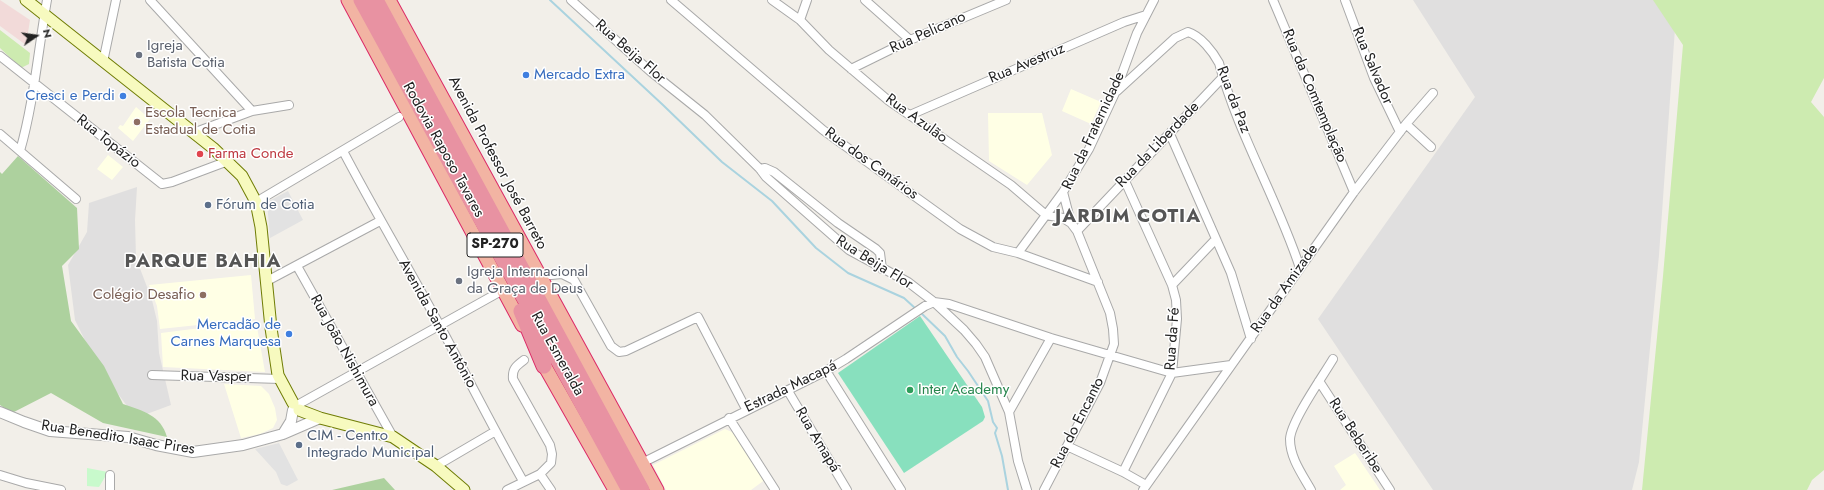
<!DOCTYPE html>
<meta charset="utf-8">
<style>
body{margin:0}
#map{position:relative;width:1824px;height:490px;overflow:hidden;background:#f2efe9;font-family:Jost,sans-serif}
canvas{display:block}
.north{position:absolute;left:16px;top:16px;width:40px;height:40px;-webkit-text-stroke:3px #fff;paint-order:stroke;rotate:77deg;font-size:11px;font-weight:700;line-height:16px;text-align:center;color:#222}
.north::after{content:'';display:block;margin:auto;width:14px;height:18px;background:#222;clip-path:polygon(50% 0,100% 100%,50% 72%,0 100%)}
</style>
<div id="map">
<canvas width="1824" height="490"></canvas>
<div class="north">N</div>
</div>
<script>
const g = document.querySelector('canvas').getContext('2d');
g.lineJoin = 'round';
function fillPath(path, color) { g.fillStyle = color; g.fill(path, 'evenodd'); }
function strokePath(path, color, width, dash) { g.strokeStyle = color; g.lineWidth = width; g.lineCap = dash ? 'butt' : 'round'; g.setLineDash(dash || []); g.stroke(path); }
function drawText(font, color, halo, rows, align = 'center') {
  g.font = font + ' Jost,sans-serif'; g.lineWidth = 3; g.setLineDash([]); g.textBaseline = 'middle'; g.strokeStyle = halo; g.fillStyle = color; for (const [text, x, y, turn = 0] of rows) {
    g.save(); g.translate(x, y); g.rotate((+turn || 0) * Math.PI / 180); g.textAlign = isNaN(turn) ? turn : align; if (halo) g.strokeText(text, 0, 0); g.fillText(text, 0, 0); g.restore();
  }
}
const residential = new Path2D(`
 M1413,0H1677L1659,255L1639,462L1632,490H1433L1318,319L1475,97Z
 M137,187L135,220L136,258L152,300L157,321L159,353L171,405L136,418L98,367L75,320L68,265L87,232L89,203Z`);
const commercial = new Path2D(`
 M0,0L30,20L26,45L0,26Z`);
const education = new Path2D(`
 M1071,89L1101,102L1091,124L1062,111Z
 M136,107L150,119L133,141L118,128L120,125L123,126Z
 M988,113H1042L1052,155L1027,185L989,161Z
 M108,155L123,167L112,180L97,169Z
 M251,275L255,319L160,329L157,306L149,285Z
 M256,321L265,372L163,367L161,333Z
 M224,384L261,386L269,394L275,408L277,420L273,428L260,434L241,438Z
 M725,429L734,433L766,479L751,490H666L653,465Z
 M1355,453L1380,490H1340L1346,485L1334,466Z`);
const grass = new Path2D(`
 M1653,0H1824V78L1811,102L1824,117V470L1812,480L1807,490H1642L1663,276L1683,45Z
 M0,30L30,53L29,64L21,68L0,48Z`);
const forest = new Path2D(`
 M18,156L77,208L79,249L62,266L71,321L104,366L123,404C143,411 161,415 167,437L103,423L51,393L12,413L0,405V172L2,174Z
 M384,478L395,490H332Z`);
const park = new Path2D(`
 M87,468L108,472L99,487L87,486Z`);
const pitch = new Path2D(`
 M920,316L982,407L985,417L983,421L904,473L838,373Z`);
const parking = new Path2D(`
 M288,191L303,220L270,238L267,202Z
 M279,443L298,480L287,486L281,484L276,472L255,449Z`);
const stream = new Path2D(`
 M550,0L663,105L722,162L772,201L816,248L848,273L904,298L916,309
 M920,312L945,336L957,357L968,371L988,401L993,422L997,428L995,433L1002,456L1008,490`);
const minor = new Path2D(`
 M150,0L252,111
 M571,0L650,71L705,115L760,169L766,177L849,250L908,282L934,302L964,330L976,344L985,357L1009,412L1018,461L1027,490
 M671,0L823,130L960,229L993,247L1018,253L1098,282
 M772,0L800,20L829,50L889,101L1011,185L1046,215L1063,218L1071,223
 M865,0L910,40
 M1273,0L1354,192
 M1345,0L1374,78L1400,132
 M800,20L807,0
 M0,56L162,184L172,182L228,161
 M103,62L116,0
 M851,69L910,40L1006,0
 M1117,91L1175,38L1188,32C1201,36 1213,52 1219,63C1238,134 1277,198 1300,268
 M910,115L1124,22L1146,15
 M1406,124L1431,147
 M193,133L252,111L289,105
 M0,134L76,199
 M1170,134L1231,273L1251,339
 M20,151C34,102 38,51 47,0
 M343,151C374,210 408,267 440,326C468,378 494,430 523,481
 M760,169L765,168L774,172L838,223L876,249L880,253L882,269
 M256,202L399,117
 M1077,231L1223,77
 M1018,253L1063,192
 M297,266L393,437
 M540,276L562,274L574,280L611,346L619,352L626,351L698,317L746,409
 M267,281L380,221
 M1172,285L1215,240
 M826,371L901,490
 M152,375L280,379
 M1319,381L1390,490
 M788,391L847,490
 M299,404L503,290
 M1009,412L1051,338
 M729,418L775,490
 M1067,446L1123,472L1146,485
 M642,463L826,371L846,359L925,306L934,302L949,304L1051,338L1172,373L1231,365
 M436,466L494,432
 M1123,472L1172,373L1177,319L1176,300L1172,285L1125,181
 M540,474L551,490
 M0,475L26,483L61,490
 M110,475V490
 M507,490L540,474L551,463L552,454L550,445L513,379C512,369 516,366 524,360
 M1044,490L1100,383L1114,344L1113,329L1110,313L1077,231L1071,223L1063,192L1089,149L1115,93L1137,33L1154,0
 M1143,490L1354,192L1406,124L1433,93
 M1311,490C1302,474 1290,458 1290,439C1291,421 1323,376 1333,359`);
const tertiary = new Path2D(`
 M0,412L24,422L50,431L128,437L156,445L193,452L243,445L283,434L291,421L293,410
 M283,434L320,418`);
const secondary = new Path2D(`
 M26,0L213,148L242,176L256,202L261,227L271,328L278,375L293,403
 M299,410L320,418L393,437L436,466L464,490`);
const trunk = new Path2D(`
 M348,0L522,325
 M389,0L657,490
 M540,358L615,490`);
const motorway = new Path2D(`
 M361,0L629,490
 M376,0L642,490
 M521,311L544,366`);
const markers = [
 [139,55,4,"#6b7280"],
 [526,75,4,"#3f7fe0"],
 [123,96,4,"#3f7fe0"],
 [137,122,4,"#8d6e63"],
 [200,154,4,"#e0444e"],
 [208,205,4,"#5c6f8a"],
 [459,281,4,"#6b7280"],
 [203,295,4,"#8d6e63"],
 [289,334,4,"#3f7fe0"],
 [910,390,4,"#2e9e5b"],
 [299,445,4,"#5c6f8a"]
];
const shields = [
 [495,245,56]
];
const shieldNames = [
 ["SP-270",495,245]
];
const streetNames = [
 ["Rua Pelicano",928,33,-24],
 ["Rua Beija Flor",630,52,41],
 ["Rua Avestruz",1027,64,-23],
 ["Rua Salvador",1372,66,67],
 ["Rua da Comtemplação",1314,96,67],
 ["Rua da Paz",1233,100,69],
 ["Rua Azulão",916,119,36],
 ["Rua da Fraternidade",1094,131,-65],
 ["Rua Topázio",108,142,38],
 ["Rua da Liberdade",1158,145,-46],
 ["Rodovia Raposo Tavares",443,150,61],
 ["Avenida Professor José Barreto",497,163,62],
 ["Rua dos Canários",871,164,36],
 ["Rua Beija Flor",874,263,32],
 ["Rua da Amizade",1285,289,-55],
 ["Avenida Santo Antônio",437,324,61],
 ["Rua da Fé",1173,339,-86],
 ["Rua João Nishimura",344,351,61],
 ["Rua Esmeralda",557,354,61],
 ["Rua Vasper",216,377,1],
 ["Estrada Macapá",791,387,-26],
 ["Rua do Encanto",1078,423,-63],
 ["Rua Beberibe",1355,436,57],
 ["Rua Benedito Isaac Pires",118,438,9],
 ["Rua Amapá",817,440,59]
];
const worshipNames = [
 ["Igreja",147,46],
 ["Batista Cotia",147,63],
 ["Igreja Internacional",467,272],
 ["da Graça de Deus",467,289]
];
const shopNames = [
 ["Mercado Extra",534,75,"left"],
 ["Cresci e Perdi",115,96],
 ["Mercadão de",281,325],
 ["Carnes Marquesa",281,342]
];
const educationNames = [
 ["Escola Tecnica",145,113],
 ["Estadual de Cotia",145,130],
 ["Colégio Desafio",195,295,"right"]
];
const healthNames = [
 ["Farma Conde",208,154]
];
const serviceNames = [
 ["Fórum de Cotia",216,205],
 ["CIM - Centro",307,436],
 ["Integrado Municipal",307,453]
];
const leisureNames = [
 ["Inter Academy",918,390]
];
const districtNames = [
 ["JARDIM COTIA",1128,217],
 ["PARQUE BAHIA",203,262]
];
fillPath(residential, '#e0dfdf');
fillPath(commercial, '#f2dad9');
fillPath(education, '#ffffe5');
fillPath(grass, '#cdebb0');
fillPath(forest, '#add19e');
fillPath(park, '#c8facc');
fillPath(pitch, '#88e0be');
fillPath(parking, '#e2e2e2');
strokePath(stream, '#aad3df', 2);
strokePath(minor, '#a9a9a9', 10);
strokePath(tertiary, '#a9a9a9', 12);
strokePath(secondary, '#707d05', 13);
strokePath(trunk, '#dc2a67', 15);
strokePath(motorway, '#dc2a67', 17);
strokePath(minor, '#fff', 8);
strokePath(tertiary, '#fff', 10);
strokePath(secondary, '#f7fabf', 11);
strokePath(trunk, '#f2b4a3', 13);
strokePath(motorway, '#e892a2', 15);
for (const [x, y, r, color] of markers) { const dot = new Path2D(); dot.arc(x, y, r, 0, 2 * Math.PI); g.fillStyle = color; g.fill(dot); strokePath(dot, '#fff', 1.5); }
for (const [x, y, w] of shields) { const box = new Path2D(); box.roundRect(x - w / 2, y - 12, w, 24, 3); g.fillStyle = '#fff'; g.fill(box); strokePath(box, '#222', 1); }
drawText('bold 14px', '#222', null, shieldNames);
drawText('15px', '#222', '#fff', streetNames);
drawText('15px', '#5b616d', '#fff', worshipNames, 'left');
drawText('15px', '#366cbe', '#fff', shopNames, 'right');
drawText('15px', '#785e54', '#fff', educationNames, 'left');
drawText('15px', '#be3a42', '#fff', healthNames, 'left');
drawText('15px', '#4e5e75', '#fff', serviceNames, 'left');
drawText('15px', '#27864d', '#fff', leisureNames, 'left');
g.letterSpacing = '1px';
drawText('bold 19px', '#555', '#fff', districtNames);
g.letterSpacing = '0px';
</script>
